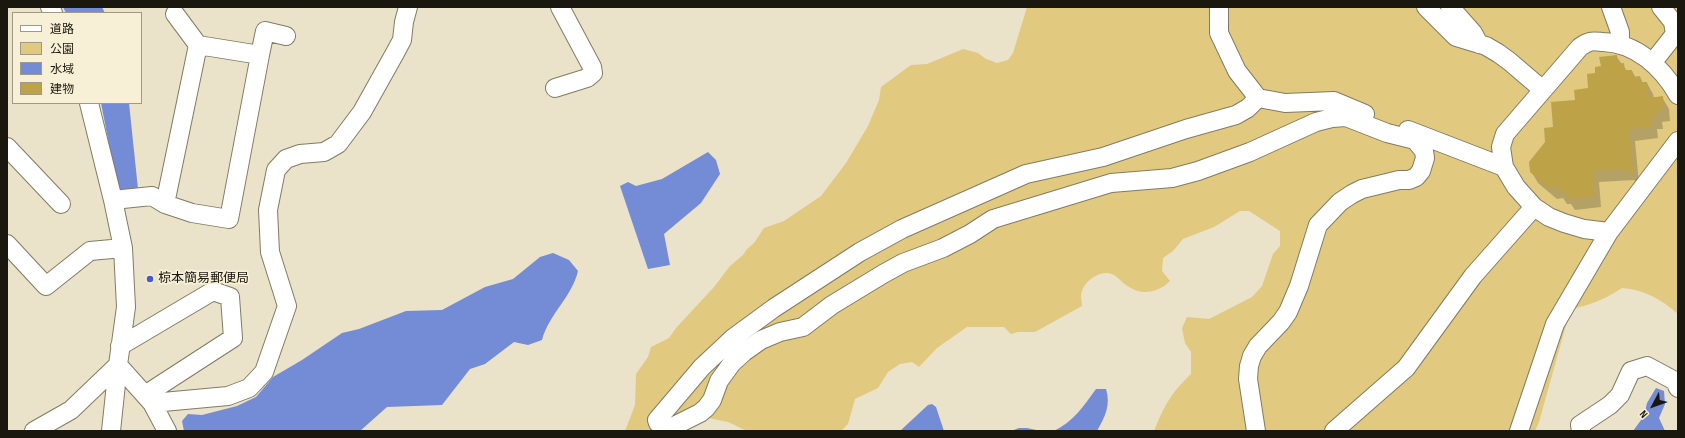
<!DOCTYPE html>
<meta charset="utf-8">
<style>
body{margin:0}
#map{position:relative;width:1685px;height:438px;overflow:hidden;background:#eae2c9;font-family:"Sofia Sans Condensed","Noto Sans JP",sans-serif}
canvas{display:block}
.frame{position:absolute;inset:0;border:8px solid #1a170e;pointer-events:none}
.legend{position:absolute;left:12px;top:12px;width:130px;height:92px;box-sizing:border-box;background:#f7efd6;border:1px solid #9f9986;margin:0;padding:5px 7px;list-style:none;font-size:12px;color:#1a170e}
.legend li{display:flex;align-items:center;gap:8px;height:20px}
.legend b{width:20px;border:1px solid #9f9986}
.north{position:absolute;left:1633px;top:386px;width:40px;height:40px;-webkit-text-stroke:3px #f7efd6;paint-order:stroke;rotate:229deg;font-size:11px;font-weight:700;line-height:16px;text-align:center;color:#1a170e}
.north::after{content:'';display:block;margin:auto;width:14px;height:18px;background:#1a170e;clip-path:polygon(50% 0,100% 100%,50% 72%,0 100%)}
</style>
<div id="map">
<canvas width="1685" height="438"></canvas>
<div class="frame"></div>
<ul class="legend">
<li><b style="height:5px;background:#fff"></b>道路</li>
<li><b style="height:11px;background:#e1ca80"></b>公園</li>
<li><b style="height:11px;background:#748bd5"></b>水域</li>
<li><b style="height:11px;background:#bda247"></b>建物</li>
</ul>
<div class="north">N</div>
</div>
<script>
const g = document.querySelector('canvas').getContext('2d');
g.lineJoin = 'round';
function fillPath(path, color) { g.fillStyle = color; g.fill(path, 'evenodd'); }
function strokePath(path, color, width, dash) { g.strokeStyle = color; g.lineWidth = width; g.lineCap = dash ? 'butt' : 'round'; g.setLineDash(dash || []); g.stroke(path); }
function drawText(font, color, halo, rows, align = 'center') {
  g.font = font + ' "Sofia Sans Condensed","Noto Sans JP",sans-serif'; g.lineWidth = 3.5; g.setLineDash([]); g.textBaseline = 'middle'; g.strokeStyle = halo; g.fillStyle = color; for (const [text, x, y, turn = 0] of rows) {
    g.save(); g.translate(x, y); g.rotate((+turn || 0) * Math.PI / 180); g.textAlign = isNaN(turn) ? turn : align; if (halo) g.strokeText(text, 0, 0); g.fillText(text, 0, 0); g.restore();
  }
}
const green = new Path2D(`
 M1027,7H1678V314C1661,299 1645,290 1622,288C1611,295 1602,300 1590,304C1582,307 1579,306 1570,311L1539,422L1535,431H1154C1164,406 1171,393 1191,374V352L1185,343L1182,328L1187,317L1209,319L1252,297L1262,286L1273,254L1280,246V231L1249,211H1240L1214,227L1183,239L1173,251L1163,258L1162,271L1170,281C1161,291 1143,296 1131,288C1124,285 1120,279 1114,275C1103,268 1085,280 1082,291C1080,295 1082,302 1082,306L1035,332H1018L1011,334L1004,327H967L937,348L919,367L912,362L900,364L888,372L878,388L855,399L848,424L841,431H747L728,422L703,417L674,431H625L635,405L636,374L648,357L651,347L669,338L676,328L714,287L730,266L743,255L747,249L754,243L764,228L784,221L821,196L846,163L868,126L879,100L881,87L911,65L927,64L963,49L978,53L986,59L997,63L1008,60L1013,53Z`);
const water = new Path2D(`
 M63,7H102L105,13H66Z
 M101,103H129L138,189L118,190Z
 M708,152L716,160L720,174L701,203L664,234L670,265L648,269L620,186L628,182L636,186L662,179Z
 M553,253L569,260L578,271C572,297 549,314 542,340L528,345L514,342L485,364L470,369L442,405L387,407L360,431H184L182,421L188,414L202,415L237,406L256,397L273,377L302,360L342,333L359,329L406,311L442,310L485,287L513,279L540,257Z
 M1656,388L1664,391L1665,404L1659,418L1665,431H1633L1644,416L1647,403Z
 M1096,389H1106C1111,405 1105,417 1097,431H1054C1074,421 1083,407 1096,389Z
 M932,404L936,407L944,431H900L928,405Z
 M1019,428H1027L1041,431H1011Z`);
const shadow = new Path2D(`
 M1616,56L1627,71H1632L1636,78L1640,77L1643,83H1647L1653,94L1654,98L1662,97L1669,109L1670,121L1662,122L1663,129H1657L1658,138L1635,141L1639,184L1634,180L1599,182L1601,207L1575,210L1571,204H1567L1563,198L1557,199L1538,183L1531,171L1555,128L1576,101L1590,89L1596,74L1602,67Z`);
const building = new Path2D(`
 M1617,55L1618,64L1624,63L1625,70H1632L1633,77L1640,76L1641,82H1647L1649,98L1663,96L1664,110L1656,111L1657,117L1651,118L1652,127L1629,129L1634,175L1626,169L1593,171L1595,196L1568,199L1567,192L1559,193V187L1549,188L1530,172L1529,162L1545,142L1544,128L1553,127L1551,102L1575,100L1574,90L1588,88L1587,74L1595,73V67L1601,66L1599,57Z`);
const minor = new Path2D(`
 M50,7L53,13
 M1219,7V33L1237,71L1258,98L1285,103L1334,101L1365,114
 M1426,7L1456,37L1486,46L1498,53L1509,61L1543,90
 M1450,7L1473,33L1479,44
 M1611,7L1620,32V45
 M175,14L198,45
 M260,55L265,31L286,36
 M1653,62L1675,34L1673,22L1661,7
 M555,88L587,78L593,73L592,67L560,7
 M89,103L113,200L123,248L126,307L118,365L111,431
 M1408,130L1504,167L1516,187L1534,207L1549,217L1564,223L1584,229L1609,232
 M7,147L61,204
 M1504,167L1501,147L1505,134L1580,47C1590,40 1592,41 1603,42C1636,43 1662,67 1678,95
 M113,200L152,196L165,204L198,45L260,55L229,219L192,213L165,204
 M7,244L46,286L90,251L123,248
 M120,346L213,291L230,297L233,338L145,395
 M152,403L228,396L249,388L264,372L287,306L270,252L268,210L276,170L286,159L300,154L324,152L338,144L362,112L395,53L402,40L404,22L408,7
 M34,431L71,410L118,365L152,403L167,431
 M1256,431L1248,379L1249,366L1252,356L1258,346L1281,322L1288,312L1299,286L1318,225L1340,202L1352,194L1362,189L1399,180H1409L1416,177L1421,171L1425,158L1424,151L1415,140L1387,133L1346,117L1332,118L1316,122L1250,152L1198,171L1172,178L1111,183L993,219L970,234L943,248L903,263L883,274L832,305L803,327L780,332L761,340L744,352L732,363L719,381L712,400L706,408L700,413L666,430L658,423L657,420L702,367L733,338L774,308L860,252L902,229L1026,174L1103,157L1186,129L1236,115L1248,108L1258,98
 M1334,431L1406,368L1473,276L1534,207
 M1519,431L1555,324L1609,232L1678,141
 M1581,431L1580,425L1610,405L1620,395L1631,371L1647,366L1675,381L1678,388`);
const markers = [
 [150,279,4,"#445bce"]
];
const poiNames = [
 ["椋本簡易郵便局",158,279]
];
fillPath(green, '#e1ca80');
fillPath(water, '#748bd5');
fillPath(shadow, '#0003');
fillPath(building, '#bda247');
strokePath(minor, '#827b64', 20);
strokePath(minor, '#fff', 18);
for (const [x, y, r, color] of markers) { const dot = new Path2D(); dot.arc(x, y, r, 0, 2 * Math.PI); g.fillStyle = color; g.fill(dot); strokePath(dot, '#f7efd6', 1.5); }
drawText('13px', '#1a170e', '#f7efd6', poiNames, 'left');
</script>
